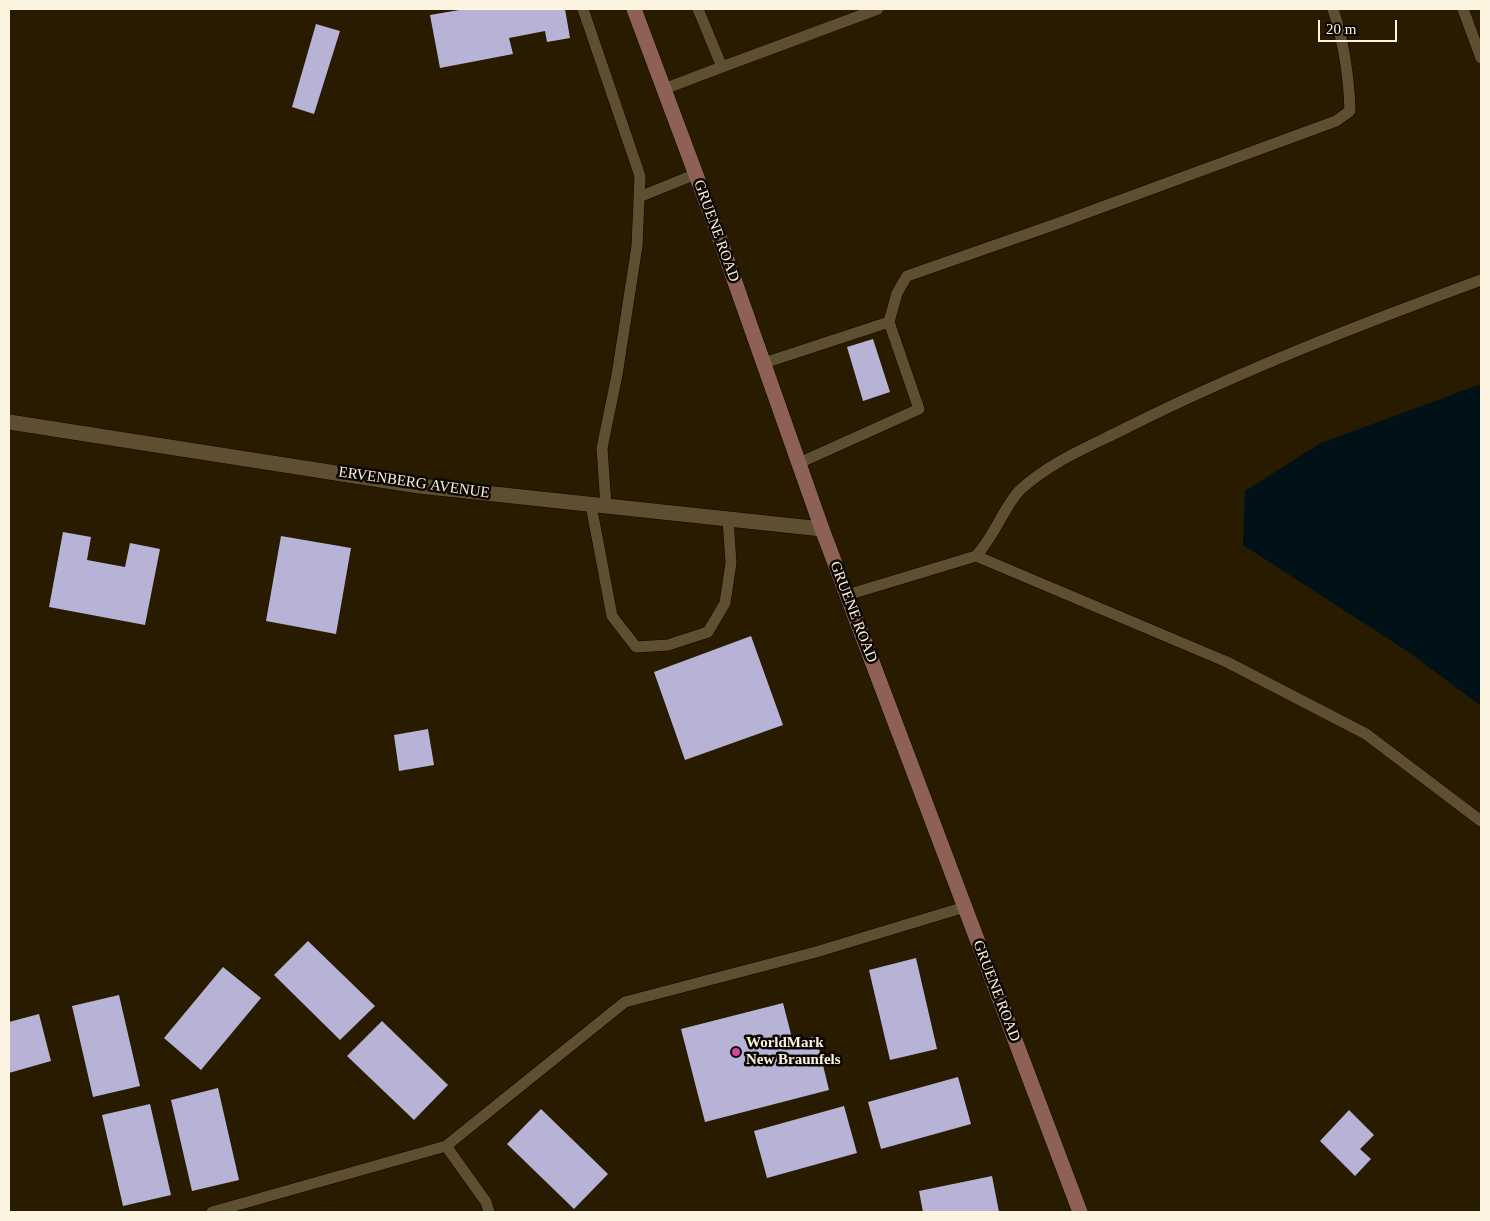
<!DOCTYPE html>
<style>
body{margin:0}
#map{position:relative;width:1490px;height:1221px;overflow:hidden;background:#281b00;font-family:Georgia,serif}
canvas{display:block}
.frame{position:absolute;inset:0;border:10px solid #fcf3e1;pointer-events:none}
.scale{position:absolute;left:1318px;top:20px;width:79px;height:22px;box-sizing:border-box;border:2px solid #fcf3e1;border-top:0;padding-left:6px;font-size:15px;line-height:18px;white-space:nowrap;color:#fcf3e1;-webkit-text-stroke:4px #0c0700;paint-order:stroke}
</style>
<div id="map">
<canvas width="1490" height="1221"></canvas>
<div class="frame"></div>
<div class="scale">20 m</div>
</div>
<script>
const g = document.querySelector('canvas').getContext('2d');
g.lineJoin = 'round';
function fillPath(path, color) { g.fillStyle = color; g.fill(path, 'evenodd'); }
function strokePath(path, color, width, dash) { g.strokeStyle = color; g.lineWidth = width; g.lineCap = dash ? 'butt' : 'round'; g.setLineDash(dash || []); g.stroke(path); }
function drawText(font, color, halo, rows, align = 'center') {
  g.font = font + ' Georgia,serif'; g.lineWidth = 5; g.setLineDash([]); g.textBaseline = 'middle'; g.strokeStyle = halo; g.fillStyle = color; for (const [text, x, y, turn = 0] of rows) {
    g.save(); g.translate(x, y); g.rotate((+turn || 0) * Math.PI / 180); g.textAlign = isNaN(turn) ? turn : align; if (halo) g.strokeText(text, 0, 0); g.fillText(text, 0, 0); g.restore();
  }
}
const water = new Path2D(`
 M1481,384V706L1407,651L1243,545L1245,491L1321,443Z`);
const building = new Path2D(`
 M465,9H565L570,38L547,42L545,31L509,38L513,54L440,68L430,15Z
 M316,24L340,31L314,114L292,107Z
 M873,339L890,392L863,401L847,347Z
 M63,532L91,537L87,560L125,567L130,543L160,549L145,625L49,607Z
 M281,536L351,548L336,634L266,621Z
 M751,636L783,725L685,760L654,672Z
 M428,729L434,765L399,771L394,735Z
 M308,941L375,1006L340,1040L274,975Z
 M916,958L937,1049L890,1060L869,970Z
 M223,967L261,998L201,1070L164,1038Z
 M119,995L140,1086L93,1097L72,1006Z
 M783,1003L793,1042L816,1036L829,1090L705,1122L681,1029Z
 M39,1014L51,1061L9,1073V1022Z
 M382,1021L448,1085L414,1120L347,1056Z
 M958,1077L971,1124L881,1149L868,1102Z
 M218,1088L239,1180L192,1191L171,1100Z
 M150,1104L171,1195L123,1206L102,1115Z
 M844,1106L857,1153L767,1178L754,1131Z
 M541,1109L608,1174L574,1209L507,1144Z
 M1349,1110L1374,1135L1360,1149L1371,1159L1355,1176L1320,1141Z
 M992,1176L999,1212H923L919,1191Z`);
const lane = new Path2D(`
 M583,9L640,176L637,246L617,375L602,448L606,506
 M1463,9L1481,58
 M722,67L878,9
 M664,89L722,67L698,9
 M639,197L696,174
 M889,322L897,293L907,276L1056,224L1336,121L1350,111C1349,76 1344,43 1333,9
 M764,363L889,322L919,409L799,463
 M591,505L612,616L636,647L668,645L708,632L725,603L731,563L728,519
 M976,556L1227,662L1366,734L1481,821
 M847,595L976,556C994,537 1005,505 1020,490C1051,461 1091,446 1128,427C1242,370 1361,324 1481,280
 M446,1146L486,1202L489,1212
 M212,1212L446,1146L625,1002L816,952L965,907`);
const street = new Path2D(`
 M9,422L419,486L822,529`);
const secondary = new Path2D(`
 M634,9L717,231L822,529L1080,1212`);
const markers = [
 [736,1052,5,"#d1479c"]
];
const streetNames = [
 ["GRUENE ROAD",716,231,70],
 ["ERVENBERG AVENUE",414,483,8],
 ["GRUENE ROAD",853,612,69],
 ["GRUENE ROAD",996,991,69]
];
const poiNames = [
 ["WorldMark",746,1043],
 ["New Braunfels",746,1060]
];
fillPath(water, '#001217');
fillPath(building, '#b7b3d6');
strokePath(lane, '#110500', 12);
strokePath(street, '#110500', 16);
strokePath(secondary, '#110500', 16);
strokePath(lane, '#5e4f31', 11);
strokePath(street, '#5e4f31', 15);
strokePath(secondary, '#8d6155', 15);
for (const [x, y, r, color] of markers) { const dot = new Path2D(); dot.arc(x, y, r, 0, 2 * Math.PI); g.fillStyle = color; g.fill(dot); strokePath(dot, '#0c0700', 2); }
drawText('15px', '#fcf3e1', '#0c0700', streetNames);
drawText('bold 15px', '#fcf3e1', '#0c0700', poiNames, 'left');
</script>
